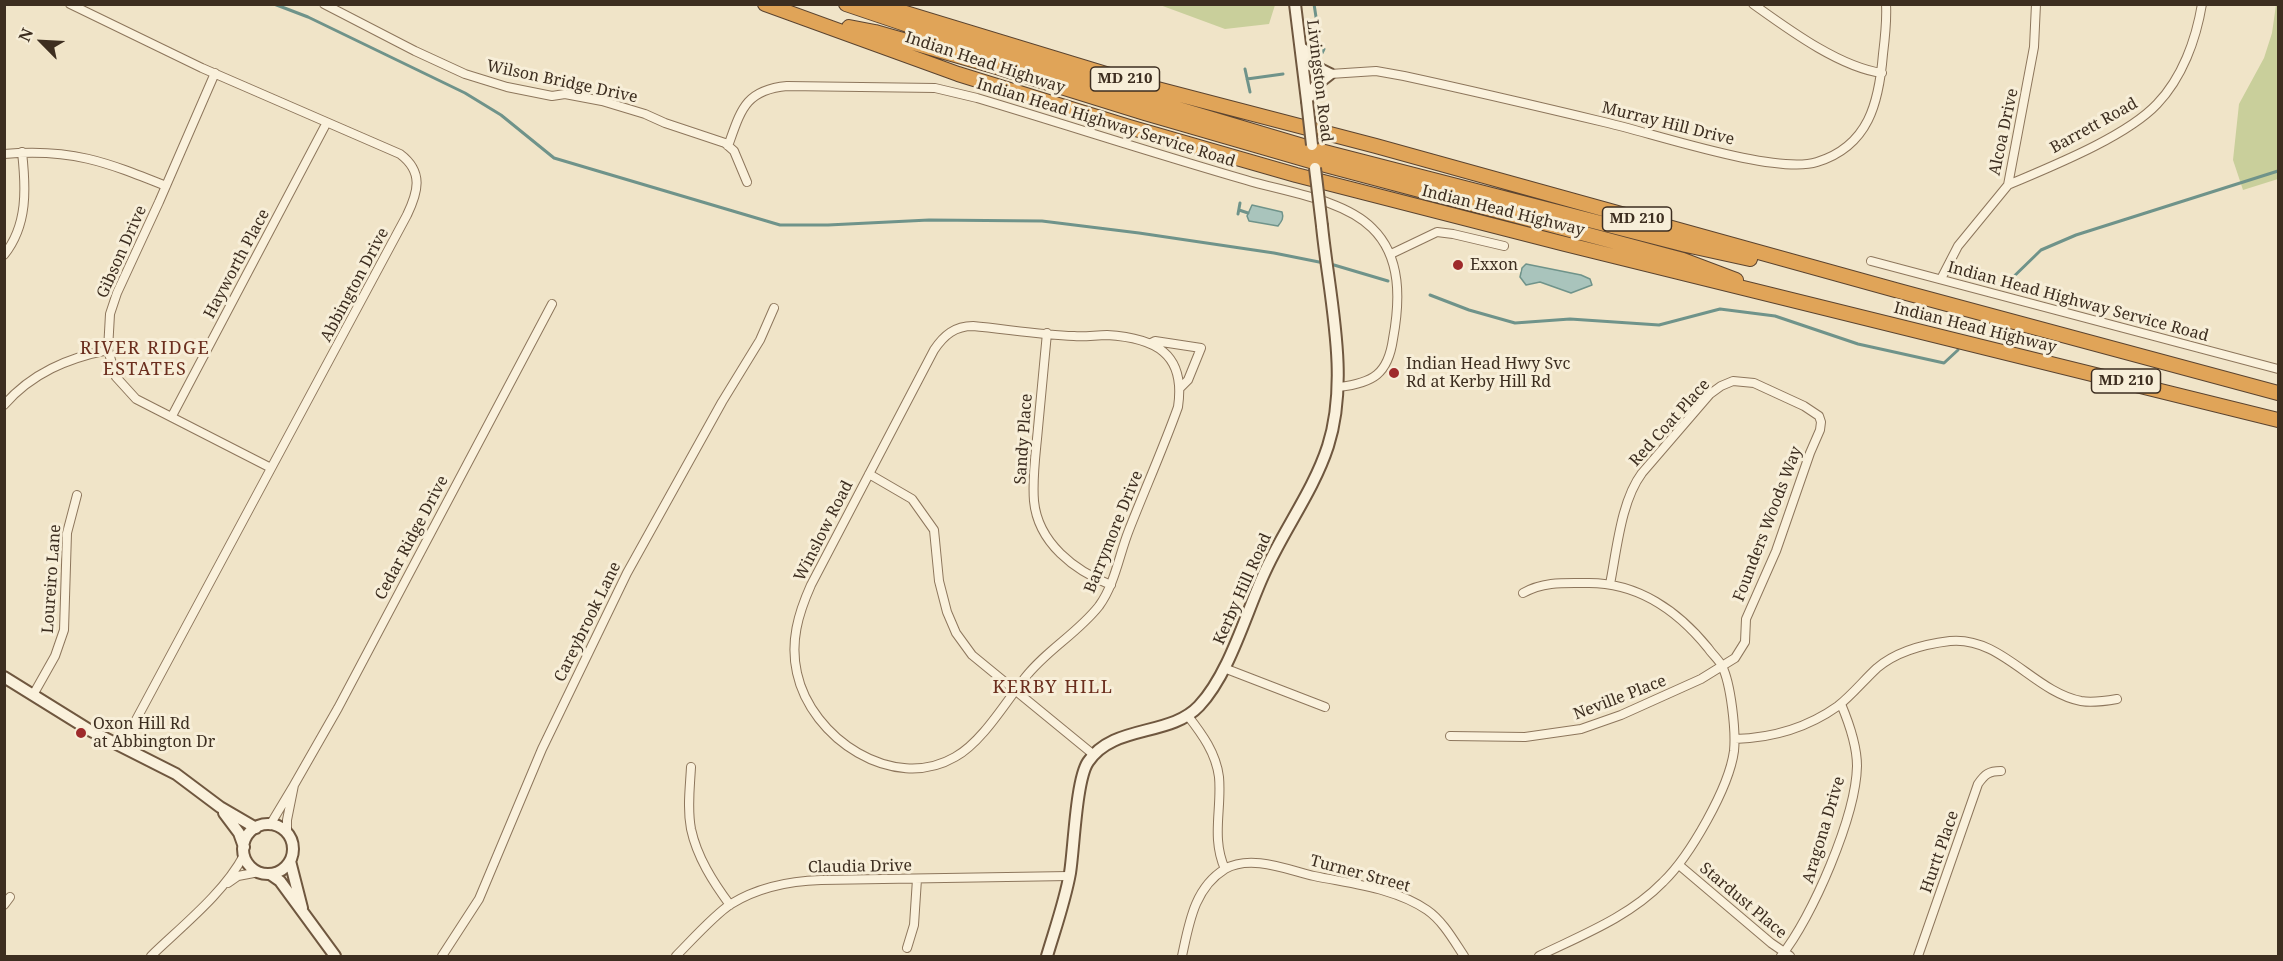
<!DOCTYPE html>
<style>
body{margin:0}
#map{position:relative;width:2283px;height:961px;overflow:hidden;background:#f0e4c8;font-family:"Noto Serif",serif}
canvas{display:block}
.frame{position:absolute;inset:0;border:6px solid #3d2e20;pointer-events:none}
.north{position:absolute;left:12px;top:12px;width:60px;height:60px;-webkit-text-stroke:4px #f7eed8;paint-order:stroke;rotate:294deg;font-size:16px;font-weight:700;line-height:24px;text-align:center;color:#3d2e20}
.north::after{content:'';display:block;margin:auto;width:21px;height:27px;background:#3d2e20;clip-path:polygon(50% 0,100% 100%,50% 72%,0 100%)}
</style>
<div id="map">
<canvas width="2283" height="961"></canvas>
<div class="frame"></div>
<div class="north">N</div>
</div>
<script>
const g = document.querySelector('canvas').getContext('2d');
g.lineJoin = 'round';
function fillPath(path, color) { g.fillStyle = color; g.fill(path, 'evenodd'); }
function strokePath(path, color, width, dash) { g.strokeStyle = color; g.lineWidth = width; g.lineCap = dash ? 'butt' : 'round'; g.setLineDash(dash || []); g.stroke(path); }
function drawText(font, color, halo, rows, align = 'center') {
  g.font = font + ' "Noto Serif",serif'; g.lineWidth = 6; g.setLineDash([]); g.textBaseline = 'middle'; g.strokeStyle = halo; g.fillStyle = color; for (const [text, x, y, turn = 0] of rows) {
    g.save(); g.translate(x, y); g.rotate((+turn || 0) * Math.PI / 180); g.textAlign = isNaN(turn) ? turn : align; if (halo) g.strokeText(text, 0, 0); g.fillText(text, 0, 0); g.restore();
  }
}
const green = new Path2D(`
 M1160,5H1275L1269,24L1225,29Z
 M2276,5H2278V179L2243,190L2233,160L2239,104L2264,58L2272,33Z`);
const water = new Path2D(`
 M1252,205L1282,212C1284,218 1282,221 1278,226L1249,221L1247,216Z
 M1526,264L1581,275L1590,279L1592,285L1571,293L1540,282L1526,285L1520,277L1522,268Z`);
const stream = new Path2D(`
 M274,4L308,17L465,93L501,115L554,158L780,225H828L929,220L1042,221L1139,233L1274,253L1334,265L1388,281
 M1314,4L1316,17
 M1322,53L1324,49
 M1245,69L1250,92
 M1247,79L1283,74
 M1239,210L1248,213
 M1238,214L1240,203
 M2004,286L2041,250L2076,235L2278,171
 M1430,295L1469,310L1515,323L1570,319L1659,325L1720,309L1775,316L1858,344L1944,363L1958,350`);
const street = new Path2D(`
 M70,4L202,68L400,154C424,172 418,192 407,215L122,746
 M324,4L415,51L465,74L507,87L552,96L565,94L602,101L645,114L665,123L725,143L734,151L747,182
 M1753,4C1788,29 1839,67 1882,73
 M215,73L159,202L117,293L110,314L108,350L116,377L136,399L271,468
 M1330,74L1376,71L1404,76C1473,91 1541,107 1608,123C1655,134 1776,175 1817,162C1869,146 1879,102 1883,54C1885,38 1887,21 1886,4
 M728,146C741,110 745,90 787,86L935,88L977,98C1067,125 1156,154 1246,180C1285,192 1343,199 1372,228C1402,257 1400,301 1393,339C1388,374 1373,383 1339,387
 M4,154C71,148 106,162 166,186
 M2008,185C2050,167 2126,137 2157,104C2182,78 2196,40 2202,4
 M1391,254L1437,232L1453,234L1504,246
 M4,255C28,225 26,188 22,152
 M1871,261L2278,369
 M1941,279L1958,246L2008,185L2034,47L2036,4
 M973,326C1006,329 1040,335 1074,336C1085,337 1096,335 1107,335C1155,338 1186,353 1178,407C1163,449 1145,489 1129,530C1119,555 1115,584 1099,606C1077,634 1045,651 1024,679C1005,703 982,742 955,757C893,793 811,738 797,673C790,642 798,614 811,585L934,350C944,335 955,326 973,326Z
 M1047,333C1044,365 1041,397 1038,428C1036,452 1032,477 1034,501C1038,543 1075,571 1111,585
 M1151,343L1155,341L1201,348L1188,380L1180,388
 M4,405C32,373 68,358 108,350
 M172,416L326,124
 M869,474L912,499L934,530L939,581L947,612L956,633L972,655L1094,755
 M1523,593C1544,581 1566,583 1589,583C1638,583 1678,611 1708,648C1712,654 1719,660 1722,666C1731,684 1736,731 1734,751C1729,788 1690,856 1663,882C1629,917 1582,935 1539,956
 M1224,668L1325,707
 M33,695L55,656L64,630L67,533L77,495
 M1188,716C1202,734 1216,753 1219,777C1222,809 1211,838 1225,869
 M1450,736L1525,737L1581,729L1621,715L1701,679L1735,658L1745,642L1746,619L1776,551L1810,453L1820,430L1821,422L1819,416L1804,406L1754,383L1733,381L1721,386L1710,394L1642,473C1621,501 1617,549 1610,584
 M1735,739C1772,738 1807,728 1838,706C1852,695 1864,680 1877,668C1897,651 1925,644 1950,641C2001,636 2034,692 2081,701C2093,703 2105,701 2117,699
 M691,767C690,787 687,808 691,829C697,857 713,882 730,905
 M294,785L338,708L552,304
 M270,825L294,785L287,820V833
 M1679,865L1771,943L1790,956
 M228,883L238,876L259,872
 M4,905L10,897
 M907,948L914,925L917,879
 M151,956C182,926 224,893 244,855
 M442,956L479,899L542,749L627,573L722,402L760,340L774,308
 M676,956C690,942 715,914 731,904C757,888 790,881 821,880L1069,876
 M1182,956C1189,924 1194,888 1225,869C1251,854 1288,870 1314,876C1352,884 1395,888 1427,910C1443,921 1454,941 1464,956
 M1781,956C1812,918 1856,816 1857,766C1857,745 1849,723 1841,704
 M1918,956L1978,784C1985,774 1989,771 2001,771`);
const secondary = new Path2D(`
 M1295,4L1307,101
 M1303,49L1316,67L1330,74
 M1307,101L1316,85L1330,74
 M4,677L91,731L176,774L220,807L256,828
 M224,813L239,833L244,847
 M243 849a25 25 0 1 1 50 0a25 25 0 1 1-50 0Z
 M290,861L302,908
 M270,874L280,881L335,956
 M1047,956C1055,929 1065,901 1070,873C1074,848 1076,780 1088,762C1113,724 1170,737 1199,706C1229,674 1245,616 1263,576C1282,532 1313,492 1328,446C1350,378 1329,296 1322,226`);
const highway = new Path2D(`
 M765,4L958,74L1129,127L1296,175L1565,244L2278,420
 M846,4L1000,56L1313,149L1686,245L1750,259
 M876,4L1142,85L1376,146L1899,291L2278,393
 M849,27L875,32L997,67L1145,113L1314,162L1683,260L1736,280`);
const secondaryBridge = new Path2D(`
 M1307,101L1312,145
 M1315,168L1322,226`);
const markers = [
 [1458,265,6,"#9e2a2b"],
 [1394,373,6,"#9e2a2b"],
 [81,733,6,"#9e2a2b"]
];
const shields = [
 [1125,79,69],
 [1637,219,69],
 [2126,381,69]
];
const shieldNames = [
 ["MD 210",1125,79],
 ["MD 210",1637,219],
 ["MD 210",2126,381]
];
const streetNames = [
 ["Indian Head Highway",985,63,18],
 ["Livingston Road",1319,81,83],
 ["Wilson Bridge Drive",562,82,12],
 ["Indian Head Highway Service Road",1106,123,17],
 ["Murray Hill Drive",1668,124,14],
 ["Barrett Road",2094,126,-29],
 ["Alcoa Drive",2004,132,-78],
 ["Indian Head Highway",1503,211,14],
 ["Gibson Drive",122,252,-66],
 ["Hayworth Place",237,264,-62],
 ["Abbington Drive",355,285,-62],
 ["Indian Head Highway Service Road",2078,302,15],
 ["Indian Head Highway",1975,328,14],
 ["Red Coat Place",1670,423,-48],
 ["Sandy Place",1024,439,-86],
 ["Founders Woods Way",1768,524,-69],
 ["Winslow Road",824,531,-63],
 ["Barrymore Drive",1114,532,-68],
 ["Cedar Ridge Drive",412,538,-62],
 ["Loureiro Lane",52,579,-86],
 ["Kerby Hill Road",1243,589,-66],
 ["Careybrook Lane",588,622,-64],
 ["Neville Place",1620,698,-21],
 ["Aragona Drive",1824,830,-73],
 ["Hurtt Place",1940,852,-71],
 ["Claudia Drive",860,867,-1],
 ["Turner Street",1360,874,15],
 ["Stardust Place",1743,901,40]
];
const poiNames = [
 ["Exxon",1470,265],
 ["Indian Head Hwy Svc",1406,364],
 ["Rd at Kerby Hill Rd",1406,382],
 ["Oxon Hill Rd",93,724],
 ["at Abbington Dr",93,742]
];
const neighbourhoodNames = [
 ["RIVER RIDGE",145,349],
 ["ESTATES",145,370],
 ["KERBY HILL",1053,688]
];
fillPath(green, '#c9cf9b');
fillPath(water, '#a9c4bc');
strokePath(water, '#6f938a', 1.5);
strokePath(stream, '#6f938a', 3);
strokePath(street, '#8d765c', 10);
strokePath(secondary, '#6f573f', 14);
strokePath(highway, '#5b4430', 16);
strokePath(street, '#faf1dc', 8);
strokePath(secondary, '#faf1dc', 10);
strokePath(highway, '#e0a458', 14);
strokePath(secondaryBridge, '#6f573f', 14, []);
strokePath(secondaryBridge, '#faf1dc', 10);
for (const [x, y, r, color] of markers) { const dot = new Path2D(); dot.arc(x, y, r, 0, 2 * Math.PI); g.fillStyle = color; g.fill(dot); strokePath(dot, '#f7eed8', 2); }
for (const [x, y, w] of shields) { const box = new Path2D(); box.roundRect(x - w / 2, y - 12, w, 24, 4.5); g.fillStyle = '#f7eed8'; g.fill(box); strokePath(box, '#3d2e20', 1.5); }
drawText('bold 15px', '#3d2e20', null, shieldNames);
drawText('16px', '#3d2e20', '#f7eed8', streetNames);
drawText('16px', '#3d2e20', '#f7eed8', poiNames, 'left');
g.letterSpacing = '1.5px';
drawText('18px', '#6b2e1e', '#f7eed8', neighbourhoodNames);
g.letterSpacing = '0px';
</script>
